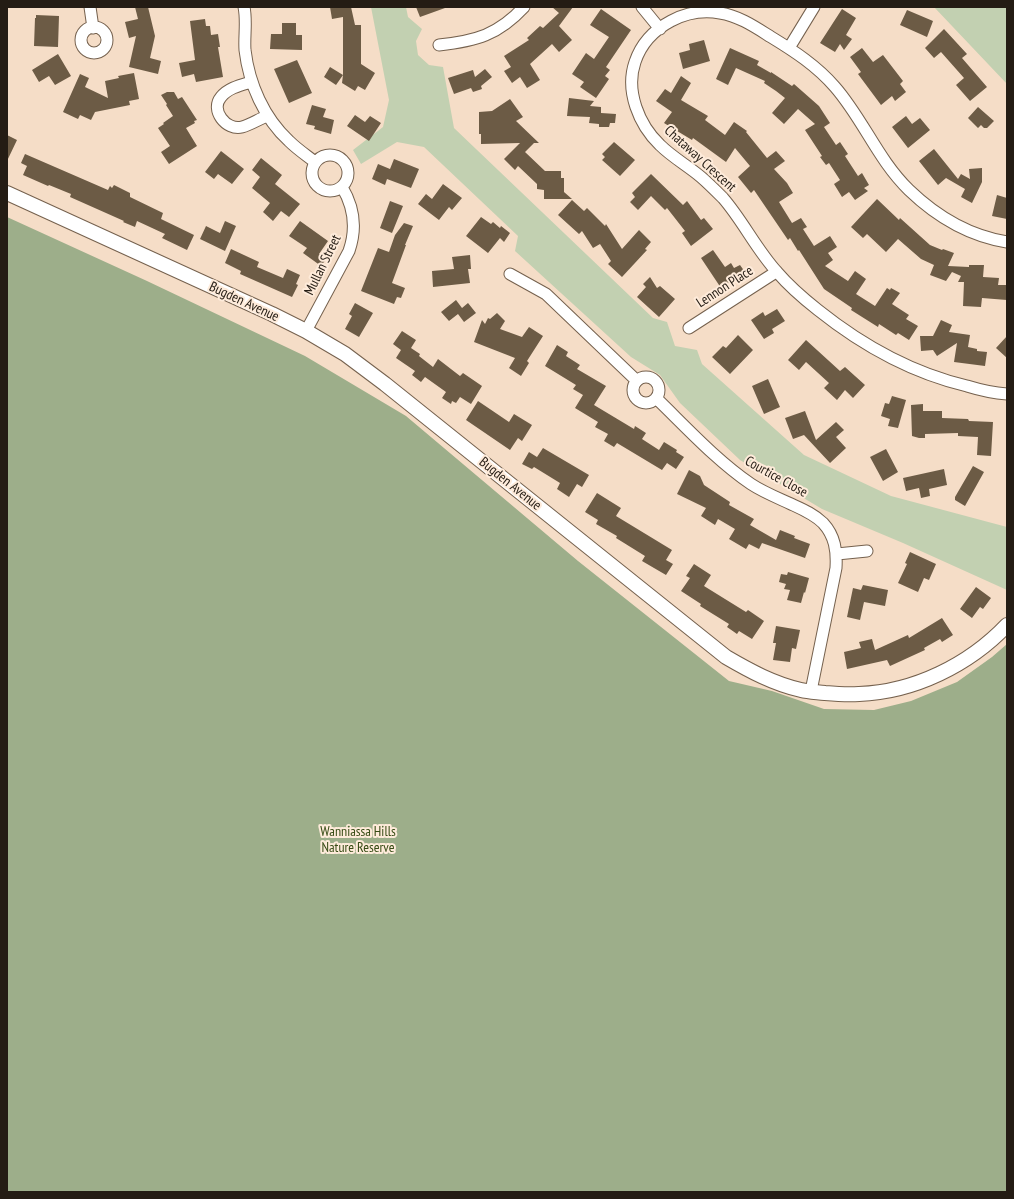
<!DOCTYPE html>
<style>
body{margin:0}
#map{position:relative;width:1014px;height:1199px;overflow:hidden;background:#f5ddc7;font-family:"PT Sans Narrow",sans-serif}
canvas{display:block}
.frame{position:absolute;inset:0;border:8px solid #241c14;pointer-events:none}
</style>
<div id="map">
<canvas width="1014" height="1199"></canvas>
<div class="frame"></div>
</div>
<script>
const g = document.querySelector('canvas').getContext('2d');
g.lineJoin = 'round';
function fillPath(path, color) { g.fillStyle = color; g.fill(path, 'evenodd'); }
function strokePath(path, color, width, dash) { g.strokeStyle = color; g.lineWidth = width; g.lineCap = dash ? 'butt' : 'round'; g.setLineDash(dash || []); g.stroke(path); }
function drawText(font, color, halo, rows, align = 'center') {
  g.font = font + ' "PT Sans Narrow",sans-serif'; g.lineWidth = 4; g.setLineDash([]); g.textBaseline = 'middle'; g.strokeStyle = halo; g.fillStyle = color; for (const [text, x, y, turn = 0] of rows) {
    g.save(); g.translate(x, y); g.rotate((+turn || 0) * Math.PI / 180); g.textAlign = isNaN(turn) ? turn : align; if (halo) g.strokeText(text, 0, 0); g.fillText(text, 0, 0); g.restore();
  }
}
const green = new Path2D(`
 M371,7H406L408,17L422,29L416,41L418,55L429,65L443,67L454,128L653,318L667,322L675,346L697,350L702,364L804,455L891,496L1007,527V590L903,543L822,509L740,460L680,403L660,375L631,357L515,251L518,236L424,147L397,142L361,164L353,150L383,127L389,100Z
 M934,7H1007V84Z`);
const forest = new Path2D(`
 M7,217L147,281L305,356L406,416L578,561L729,681L772,691L824,709L874,710L911,701L957,682L992,657L1007,644V1192H7Z`);
const building = new Path2D(`
 M135,7H148L155,36L150,58L161,61L158,74L129,67L136,36L129,38L125,22L138,19Z
 M330,7H351L355,25H361V64L375,73L365,90L358,86L355,91L342,83L343,75L336,85L324,77L330,67L343,75V17L332,19Z
 M416,7H444L445,8L420,17Z
 M552,7H573L559,26L572,40L559,52L552,44L530,64L540,80L527,88L520,77L512,83L504,71L511,67L504,56L529,40L527,38L540,26L543,28L559,13Z
 M601,9L631,30L606,67L610,70L605,76L609,79L596,98L580,87L584,82L572,74L586,53L594,59L609,37L590,25Z
 M842,9L856,18L846,35L852,39L844,50L840,44L835,52L820,43Z
 M907,10L933,21L927,37L900,25Z
 M36,15L59,16L58,47L34,46L35,18H36Z
 M205,19L206,26H210L211,35L218,34L220,47H218L223,77L196,82L194,74L182,77L179,63L195,60L190,21Z
 M282,23H296V35H302V50L270,49L271,34H282Z
 M944,29L967,54L962,58L987,87L970,101L956,85L964,78L941,52L934,58L925,48Z
 M704,40L710,61L683,69L679,53L690,50L689,44Z
 M730,48L759,61L757,65L771,73V72L792,86L794,84L819,106L830,123L824,127L836,145L840,142L848,154L845,156L858,176L862,173L869,185L864,188L868,191L855,200L849,192L842,197L834,184L840,180L829,163L826,165L820,157L822,156L805,130L815,124L798,109L784,124L772,113L785,98L776,91L764,83L765,81L736,68L728,85L716,79Z
 M862,48L873,62L883,55L903,81L900,84L906,92L895,101L892,96L881,105L858,74L861,72L850,57Z
 M58,54L71,76L55,85L49,76L39,82L32,70Z
 M297,60L312,93L289,103L274,69Z
 M485,69L492,77L481,86L482,89L473,92L471,88L454,94L448,78L473,70L475,77Z
 M134,73L139,99L129,101L130,105L95,112L91,120L80,115L78,119L63,112L80,74L89,78L85,87L108,98L105,81L119,78L118,76Z
 M681,76L691,83L681,100L708,116L705,120L725,135L734,122L747,131L746,132L767,158L776,151L785,161L774,169L787,183L793,193L779,202L792,223L801,218L807,227L803,229L814,246L830,236L837,247L828,253L833,260L825,266L848,281L855,271L866,279L856,294L875,306L887,288L890,290L891,288L900,293L892,304L909,315L906,319L918,326L909,340L898,333L896,335L879,324L878,327L851,310L852,308L824,289L799,250L798,251L790,238L788,240L754,190L751,193L738,177L750,166L735,148L726,162L693,138L692,140L664,123L672,112L656,101L665,89L671,93Z
 M167,92H174L178,99L182,97L197,120L194,121L195,123L186,128L197,146L169,164L161,152L170,146L158,128L164,124L163,123L173,116L166,105L167,104L161,95Z
 M569,98L594,101L590,106L601,107V113L616,114L615,123H610L609,127H599V124L589,123L590,117L567,116Z
 M510,99L523,117L516,121L539,143H534L525,152L545,171H561V178H564V192L572,199H544V190L537,189V184L518,166L515,170L504,159L520,143L481,144V134H479V112L492,111Z
 M312,105L326,109L323,117L334,120L331,134L314,129L315,126L306,124Z
 M978,107L994,121L987,128H984L981,125L978,128L968,118Z
 M355,115L365,122L370,116L381,123L369,141L347,126Z
 M906,116L912,124L920,118L930,130L908,148L892,127Z
 M7,135L17,140L7,161Z
 M614,142L635,160L620,176L602,160L605,157L602,154Z
 M934,149L958,179L961,174L970,179L969,169L982,168V182L972,203L961,197L965,189L946,178L938,185L919,161Z
 M221,151L244,169L232,184L218,174L214,179L205,172Z
 M25,154L108,190L110,186L112,188L114,185L130,193V197L163,213L161,219L194,235L187,250L162,238L165,234L137,221L135,227L123,222L124,221L70,197L71,194L49,185L48,186L23,175L27,166L21,163Z
 M261,158L282,175L275,184L300,204L289,217L281,211L273,221L263,212L270,203L252,188L260,177L252,170Z
 M394,159L419,169L411,188L387,179L385,185L372,179L378,164L390,169Z
 M651,174L683,205L687,201L701,220L704,218L713,229L691,246L682,233L685,231L667,208L665,210L651,196L638,210L630,202L635,197L632,193Z
 M443,184L462,198L452,210L449,207L439,220L418,204L426,194L432,199Z
 M997,195L1007,198V219L992,216Z
 M877,199L899,220L900,218L930,245L942,250L943,249L954,253L948,266L969,267V265H984L983,277L999,278L998,285H1007V300L982,298L981,307L963,306L964,282H958L961,276L952,272L946,281L930,275L934,265L921,259L898,239L886,252L867,234L863,238L851,227Z
 M572,200L584,211L587,208L605,226L606,224L622,249L639,230L651,242L645,249L647,250L622,277L608,264L611,261L600,244L593,248L582,231L579,234L558,215Z
 M390,201L403,206L392,233L380,228Z
 M481,217L491,224L493,222L500,228L501,226L510,233L504,242L500,238L488,253L466,236Z
 M225,221L236,226L225,251L200,239L206,226L220,233Z
 M300,221L328,241L319,254L326,259L321,266L303,253L307,248L289,236Z
 M404,223L413,226L405,245H406L392,283L405,288L401,298L397,297L394,304L361,291L378,248L389,252L395,235Z
 M231,249L259,262L257,267L283,278L287,269L300,275L296,284L298,285L292,297L240,274L241,271L225,263Z
 M713,250L725,267L731,263L734,268L740,265L745,272L721,288L701,258Z
 M470,255L471,269H468L470,283L433,287L432,271L454,269L452,257Z
 M650,277L657,288L660,286L675,299L659,317L637,297L646,287L643,284Z
 M456,300L462,308L468,303L476,313L464,322L458,314L449,321L441,312Z
 M355,303L373,313L359,337L345,329L352,316L349,314Z
 M777,309L785,321L772,329L774,333L764,339L751,320L763,312L765,316Z
 M497,313L505,321L500,329L522,337L529,327L543,336L527,361L529,363L521,376L509,368L515,358L474,342L482,320L485,324L488,318L490,319Z
 M941,320L952,325L949,332L970,335L968,347L977,349V351L987,352L985,366L954,362L957,343L937,356L933,350L921,351L920,336H933Z
 M402,331L416,340L411,348L420,354L419,356L433,367L438,359L460,376L463,373L482,386L471,404L460,397L456,403L452,401L451,404L442,398L446,392L425,377L421,382L412,375L415,371L396,358L401,350L393,344Z
 M738,335L753,350L730,374L712,357L723,346L726,348Z
 M1007,336V358L996,348Z
 M806,340L840,371L845,367L865,385L853,398L845,390L837,400L824,388L829,383L806,362L799,370L788,360Z
 M557,345L568,352L566,356L580,365L577,369L606,386L594,405L634,429L635,426L646,433L642,439L659,450L664,442L677,450L676,452L684,457L676,469L667,463L662,470L617,443L614,447L604,441L608,434L595,427L598,422L575,408L583,395L573,389L576,385L545,366Z
 M768,379L780,407L764,414L752,386Z
 M892,396L906,400L898,428L888,426L890,419L881,416L885,403L889,404Z
 M478,401L509,422L514,414L532,425L522,441L518,438L510,450L466,420Z
 M923,404V411H942V418L968,419L969,421L993,422L991,456L977,455L978,437L958,436V433L925,434V438H919L912,436L911,405Z
 M805,411L816,440L836,422L844,430L836,437L846,448L830,463L804,435L793,439L785,418Z
 M543,448L589,475L582,487L577,484L569,497L557,489L560,483L534,467L532,469L522,464L529,452L537,457Z
 M886,449L898,472L883,481L870,457Z
 M973,466L984,472L965,506L955,500V497Z
 M944,469L947,485L929,489L930,496L921,498L919,488L906,491L903,478Z
 M689,470L700,476L704,485L730,502L729,505L754,519L750,525L776,540L780,530L795,536L794,538L810,544L805,558L762,543L759,549L749,544L746,549L729,539L735,529L718,519L715,525L701,516L706,508L677,494Z
 M597,493L621,508L616,516L672,550L666,560L673,564L666,575L642,561L645,556L616,538L617,536L596,524L598,520L585,512Z
 M910,552L936,564L929,580L924,578L918,592L898,583L907,564L905,563Z
 M694,564L711,575L704,586L746,612L748,610L764,621L752,639L739,631L737,634L727,627L729,624L700,606L701,604L681,591L690,578L686,576Z
 M788,572L809,578L805,593L804,592L801,603L787,600L790,590L784,589L786,584L779,582L781,574L787,575Z
 M863,585L888,590L885,606L864,602L860,620L847,617L853,588L861,590Z
 M976,587L991,598L983,609L980,607L972,618L960,609Z
 M942,618L953,635L942,642L940,639L924,648L925,650L890,666L887,660L847,669L844,652L861,648L859,642L872,639L875,650L908,635L909,638Z
 M776,626L800,630L796,649L792,648L790,662L773,660L776,643H773Z`);
const minor = new Path2D(`
 M90,7L93,28
 M244,7C247,21 244,36 245,50C249,84 264,118 289,141C297,149 306,155 315,162
 M642,7L660,29
 M81 40a13 13 0 1 1 26 0a13 13 0 1 1-26 0Z
 M439,45C476,41 498,35 524,7
 M789,48L814,7
 M251,82C241,85 228,88 221,97C210,110 226,131 242,127C250,125 259,119 267,116
 M312 173a18 18 0 1 1 36 0a18 18 0 1 1-36 0Z
 M1007,242C970,236 936,216 909,190C878,160 863,119 835,87C817,66 794,51 771,37C755,27 739,16 720,13C703,10 686,13 671,21C654,30 641,44 635,62C625,91 639,125 660,145C672,157 688,166 701,177C708,183 716,191 723,198C743,221 756,249 777,272C789,286 804,299 818,310C863,346 912,373 967,386C980,390 993,393 1007,394
 M510,274L546,294L637,381
 M689,328L776,272
 M306,331L349,251C357,228 354,207 342,187
 M633 390a13 13 0 1 1 26 0a13 13 0 1 1-26 0Z
 M656,398C686,427 716,460 751,484C763,492 778,498 791,504C802,509 814,514 823,523C835,536 837,551 836,568L811,691
 M837,554L867,551`);
const tertiary = new Path2D(`
 M7,193L272,314L306,331L345,354L385,384L726,657C750,671 774,684 801,690C809,692 817,692 825,693C836,694 848,695 859,694C914,692 969,665 1007,625`);
const streetNames = [
 ["Chataway Crescent",700,159,42],
 ["Mullan Street",323,265,-64],
 ["Lennon Place",725,287,-33],
 ["Bugden Avenue",244,302,25],
 ["Courtice Close",776,477,29],
 ["Bugden Avenue",510,484,39]
];
const parkNames = [
 ["Wanniassa Hills",358,832],
 ["Nature Reserve",358,848]
];
fillPath(green, '#c2d0b1');
fillPath(forest, '#9dae8a');
fillPath(building, '#6c5b45');
strokePath(minor, '#75614e', 13);
strokePath(tertiary, '#75614e', 16);
strokePath(minor, '#fff', 11);
strokePath(tertiary, '#fff', 14);
drawText('14px', '#241c14', '#feebda', streetNames);
drawText('14px', '#364b14', '#feebda', parkNames);
</script>
